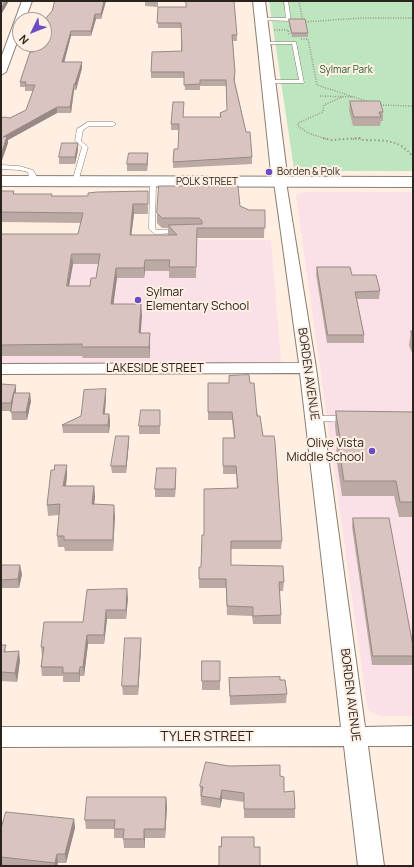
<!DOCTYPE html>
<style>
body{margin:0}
#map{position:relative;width:414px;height:867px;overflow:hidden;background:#feefe2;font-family:Manrope,sans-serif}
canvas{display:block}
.frame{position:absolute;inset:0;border:2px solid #2a241f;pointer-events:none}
.north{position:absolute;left:12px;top:12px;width:40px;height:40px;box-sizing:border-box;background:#feefe2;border:1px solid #a99e94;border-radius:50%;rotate:227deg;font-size:11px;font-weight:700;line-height:16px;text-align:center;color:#2a241f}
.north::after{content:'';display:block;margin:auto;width:14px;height:18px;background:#6c4cc5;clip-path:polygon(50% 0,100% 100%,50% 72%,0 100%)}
</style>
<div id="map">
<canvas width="414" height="867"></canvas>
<div class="frame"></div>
<div class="north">N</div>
</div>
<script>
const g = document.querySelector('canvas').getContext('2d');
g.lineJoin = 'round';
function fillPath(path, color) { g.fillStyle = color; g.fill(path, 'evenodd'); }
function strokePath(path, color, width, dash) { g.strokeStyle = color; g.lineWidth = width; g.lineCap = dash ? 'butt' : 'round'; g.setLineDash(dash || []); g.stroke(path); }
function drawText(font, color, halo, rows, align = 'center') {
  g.font = font + ' Manrope,sans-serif'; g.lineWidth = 4; g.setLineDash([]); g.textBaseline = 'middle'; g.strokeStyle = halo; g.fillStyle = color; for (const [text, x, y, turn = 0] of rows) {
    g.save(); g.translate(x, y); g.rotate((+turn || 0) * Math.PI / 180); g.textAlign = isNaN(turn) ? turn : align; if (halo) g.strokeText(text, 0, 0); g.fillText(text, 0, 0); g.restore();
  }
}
const education = new Path2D(`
 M305,192H413V716H380L370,711L367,706L296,195Z
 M1,240H271L281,362L276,363H1Z`);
const green = new Path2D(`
 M269,1H413V171H300L294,169Z`);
const pathFar1 = new Path2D(`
 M299,1L303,21
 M303,22L362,18H413
 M274,30H288L289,35
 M301,39H308L317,85L369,102
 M320,96L353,97
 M378,105L413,106
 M326,139L308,133L298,126V123L323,112L324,105L342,97
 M353,139H361`);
const path = new Path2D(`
 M323,138L331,140L360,138L363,140C385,141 398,138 413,157`);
const service = new Path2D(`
 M284,1H288L291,21L260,20V18H286Z
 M265,42H296L304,83H267V81L269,80H299L292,44H263V43Z
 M88,122H113L116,124L113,126H89L83,130L81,141L88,147L78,182L75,184L72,182L82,147L75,141L77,129Z
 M1,165L19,166L33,170L36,175L35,182L30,183L28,172L19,170L1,169Z
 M153,180L156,182L155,229L157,230H180L182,231V233L155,234L149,229L150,182Z
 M315,416H348L352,419L348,422L312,421L311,419L312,417Z`);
const minor = new Path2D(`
 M22,1H32L25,20H20V34L6,72L1,75V58Z
 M280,178L286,182L316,368L365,727L413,726V746H368L384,866H358L344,746L1,747V727H341L300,373L1,374V364L299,363L274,182Z`);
const tertiary = new Path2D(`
 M253,1H265L288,182L286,185H274L272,182Z`);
const primary = new Path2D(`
 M1,176L413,177V187L1,186Z`);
const wall = new Path2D(`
 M55,1H106L101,19H96L91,36H71L64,62H82V68L76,90H74L71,113H57L8,140V143L1,163L10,118L26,110L33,91H25V87H20V82L52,11Z
 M145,1H158V7L145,6Z
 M158,7L237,35V41H233L235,72V82L246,132L252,157V164L173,168V162L178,149L179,130H171V124L184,117H220V113L227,110L226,86H200V90H185L184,78H151V72L181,51V28H158Z
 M289,19L308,33V37H292L289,23Z
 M350,101L383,112V121H381L380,126H353L349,110Z
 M78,143V150L75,164H59V157Z
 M148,159L147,171H127V164Z
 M1,191H14V194L52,196H88L148,191V214H134L131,235H168V228H162L157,223V213L240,206L249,210H265L264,238H197L196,278H169V271H145L144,278H117L113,304L142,315L140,333L150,344V358H83L82,356H1V234H78L81,223L1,222ZM73,264H99L96,278L90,286H69Z
 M317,267L352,275L380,291L379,299H357L364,335V343H327L316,274Z
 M411,331H413V356L409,345Z
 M229,376L250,383L263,436L282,541L281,549H231V565L284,582L283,591H279L281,615V624H253L252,616L227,615L226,588H199V567H201L204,535L237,488L236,474H223V438H234L232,420H208V383H229Z
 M1,384L31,401L27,420H12L11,411H1Z
 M106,397L105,414H109L110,422L109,433H63L62,425L81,416Z
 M336,411L413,412V517H399L394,496H342L336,456L337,444L335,426Z
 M160,418V434H139V426Z
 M129,436V442L126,473H112L111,466Z
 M67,476L66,486H94L95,497L94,504L115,516L113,551H65L64,547H58L57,536L59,515L48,516L47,505Z
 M176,476L175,497H155V489Z
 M353,518L413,646V665H372L352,527Z
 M22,574L19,588H1V580Z
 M128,598L126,619H107L104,644H88L84,676H80V682H63V676H42L41,667L42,656L41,647L83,622Z
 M141,638V647L138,695H123L122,686Z
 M1,645L7,652L20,660L17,682L1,681Z
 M220,661V690H202V681Z
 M229,678L280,680L287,694L286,703L230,705Z
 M280,776L284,792L295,809V818H244V802L222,799L220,808L201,805L200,786Z
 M166,797L167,807L165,838H145V848H124L123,838H114V829H86L85,820Z
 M74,819L75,828L66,863H58L57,866H1V829Z`);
const shadedWall = new Path2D(`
 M5,1H9L1,15V9Z
 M104,1H106L101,19V14Z
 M95,14L96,19L91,36V31Z
 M71,31V36L63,67L62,62Z
 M82,62V68L76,90L75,84Z
 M74,84V90L71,113L70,107Z
 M57,107V113L8,140V143L1,163V155L3,137Z
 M78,143V150L75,164V157Z
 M148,153V159L147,171V164Z
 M133,204L134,214L130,246V235Z
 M72,254L73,264L67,297V286Z
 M145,260V271L144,278V268Z
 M116,268L117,278L112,315L111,304Z
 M141,304L142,315L140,344L139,333Z
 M150,333V358L149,347Z
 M16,385V392L12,411L11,403Z
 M106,389V397L104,422L103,414Z
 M30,393L31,401L27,420L26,412Z
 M109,414L110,422L109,433L108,425Z
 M129,436V442L126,473V466Z
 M67,465V476L64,497L63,486Z
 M176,468V476L175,497V489Z
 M94,486L95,497L93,515L92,504Z
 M114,505L115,516L113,551V540Z
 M20,565L22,574L19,588L18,579Z
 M127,589L128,598L126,619V610Z
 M106,610L107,619L104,644V635Z
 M87,635L88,644L84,676L83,667Z
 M141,638V647L138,695V686Z
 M19,651L20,660L17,682L15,673Z
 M80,667V682L79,673Z
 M222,790V799L220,808V799Z
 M166,797L167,807L165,838V829Z
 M74,819L75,828L66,863L65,854Z
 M144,829L145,838V848L144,839Z
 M57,854L58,863L57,866H55V863Z`);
const building = new Path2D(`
 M1,1H5L1,9Z
 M55,1H104L101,14H95L91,31H71L62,62H82L75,84H74L70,107H57L3,137L7,136L1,155V118L4,117L10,118L26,110L35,85H25L26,82H20L30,52H34L37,44H44V24L46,18L52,11Z
 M186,1H234L237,35H232L235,72L234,80L246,132H250L252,157L173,162L174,149H178L179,124H171L173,102H184L183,117H221L220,113L227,110L226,80H200V84L184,85V72H151L152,52L182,51L181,23H157L158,7H186Z
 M289,19H305L308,33H292Z
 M350,101H380L383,112H379L381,117H354Z
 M62,143H78L75,157H59Z
 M129,153H148L147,164H127Z
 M159,186H238L240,206L249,210H265V228H197L196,267H169L170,260H145L144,268H116L111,304H141L139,333H150L149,347H82V344L1,345V234H78L83,213L1,212V191H14L13,194H52L51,196H88V193L97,192L148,191V204H133L130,235H177L168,225L202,224V221L199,218H162L157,213ZM72,254H100L96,278H91L90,286H67Z
 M317,267H350L352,275H376L380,291L355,292L364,335H328Z
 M411,331H413V337Z
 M249,375L250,383H254L257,416H260L263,436H274L275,442L282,541H231V565L283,566L284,582H279L281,615L253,616V607L227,606L226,579H199V567H201L202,535H204V489L238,488L236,466H223V438H235L232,412H208V383H229V376Z
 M1,384L16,385L11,403H1Z
 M106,389L103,414H109L108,425H62L81,416L84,390Z
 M14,393H30L26,412H11Z
 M141,410H160V426H139Z
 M336,411L413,412V502H400L396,481H344L338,441H340Z
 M116,436H129L126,466H111Z
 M55,465H67L63,486H94L92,504L114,505L113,540H64V536H57L60,504L47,505L51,470H54Z
 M157,468H176L175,489H155Z
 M353,518H389L413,646V656H373Z
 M2,565H20L18,579L1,580V570Z
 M127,589L126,610H106L104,635H87L83,667H80L79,673H63V667H41L44,647H41L44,622H83L87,590Z
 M125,638H141L138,686H122Z
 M1,645H6L4,652L19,651L15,673L1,672Z
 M202,661H220V681H202Z
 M280,677V680H285L287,694L230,696L229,678Z
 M206,762L229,766L280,765V776L284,777V792L294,791L295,809H244V793L222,790L220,799L201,796L203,787L200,786Z
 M87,797H166L165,829H144V839H123L124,829H114L115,820H85Z
 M6,812L74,819L65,854H57L55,863L1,857V829Z
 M222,837H254V847H260V866H219V846L221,847Z`);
const markers = [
 [269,172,4,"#6c4cc5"],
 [138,300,4,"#6c4cc5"],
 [372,451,4,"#6c4cc5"]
];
const farParknames = [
 ["Sylmar Park",346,70]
];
const farPoinames = [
 ["Borden & Polk",277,172]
];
const farStreetnames = [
 ["POLK STREET",207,182]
];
const poiNames = [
 ["Sylmar",146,293],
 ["Elementary School",146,307],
 ["Olive Vista",364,444,"right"],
 ["Middle School",364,458,"right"]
];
const streetNames = [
 ["LAKESIDE STREET",155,369],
 ["BORDEN AVENUE",308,374,82],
 ["BORDEN AVENUE",350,695,83]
];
const nearStreetnames = [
 ["TYLER STREET",207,737]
];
fillPath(education, '#fbe0e7');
fillPath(green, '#bde6be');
strokePath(service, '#8a7d71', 1);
strokePath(minor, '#8a7d71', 2);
strokePath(tertiary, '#8a7d71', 2);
strokePath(primary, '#8a7d71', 2);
strokePath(pathFar1, '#9f948b', 1.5, [1, 1.5]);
strokePath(path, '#9f948b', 2, [1.5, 2.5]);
fillPath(service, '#fff');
fillPath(minor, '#fff');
fillPath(tertiary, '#fff');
fillPath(primary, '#fff');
fillPath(wall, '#bba9a4');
fillPath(shadedWall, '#988986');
fillPath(building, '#d9c4bf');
strokePath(building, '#988986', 1);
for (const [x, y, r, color] of markers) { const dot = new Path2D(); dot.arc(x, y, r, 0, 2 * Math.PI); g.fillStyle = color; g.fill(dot); strokePath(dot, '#feefe2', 1.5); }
drawText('10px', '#2a622f', '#feefe2', farParknames);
drawText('10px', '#2a241f', '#feefe2', farPoinames, 'left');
drawText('10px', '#2a241f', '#feefe2', farStreetnames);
drawText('12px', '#2a241f', '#feefe2', poiNames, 'left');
drawText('12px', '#2a241f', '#feefe2', streetNames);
drawText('14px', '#2a241f', '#feefe2', nearStreetnames);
</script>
